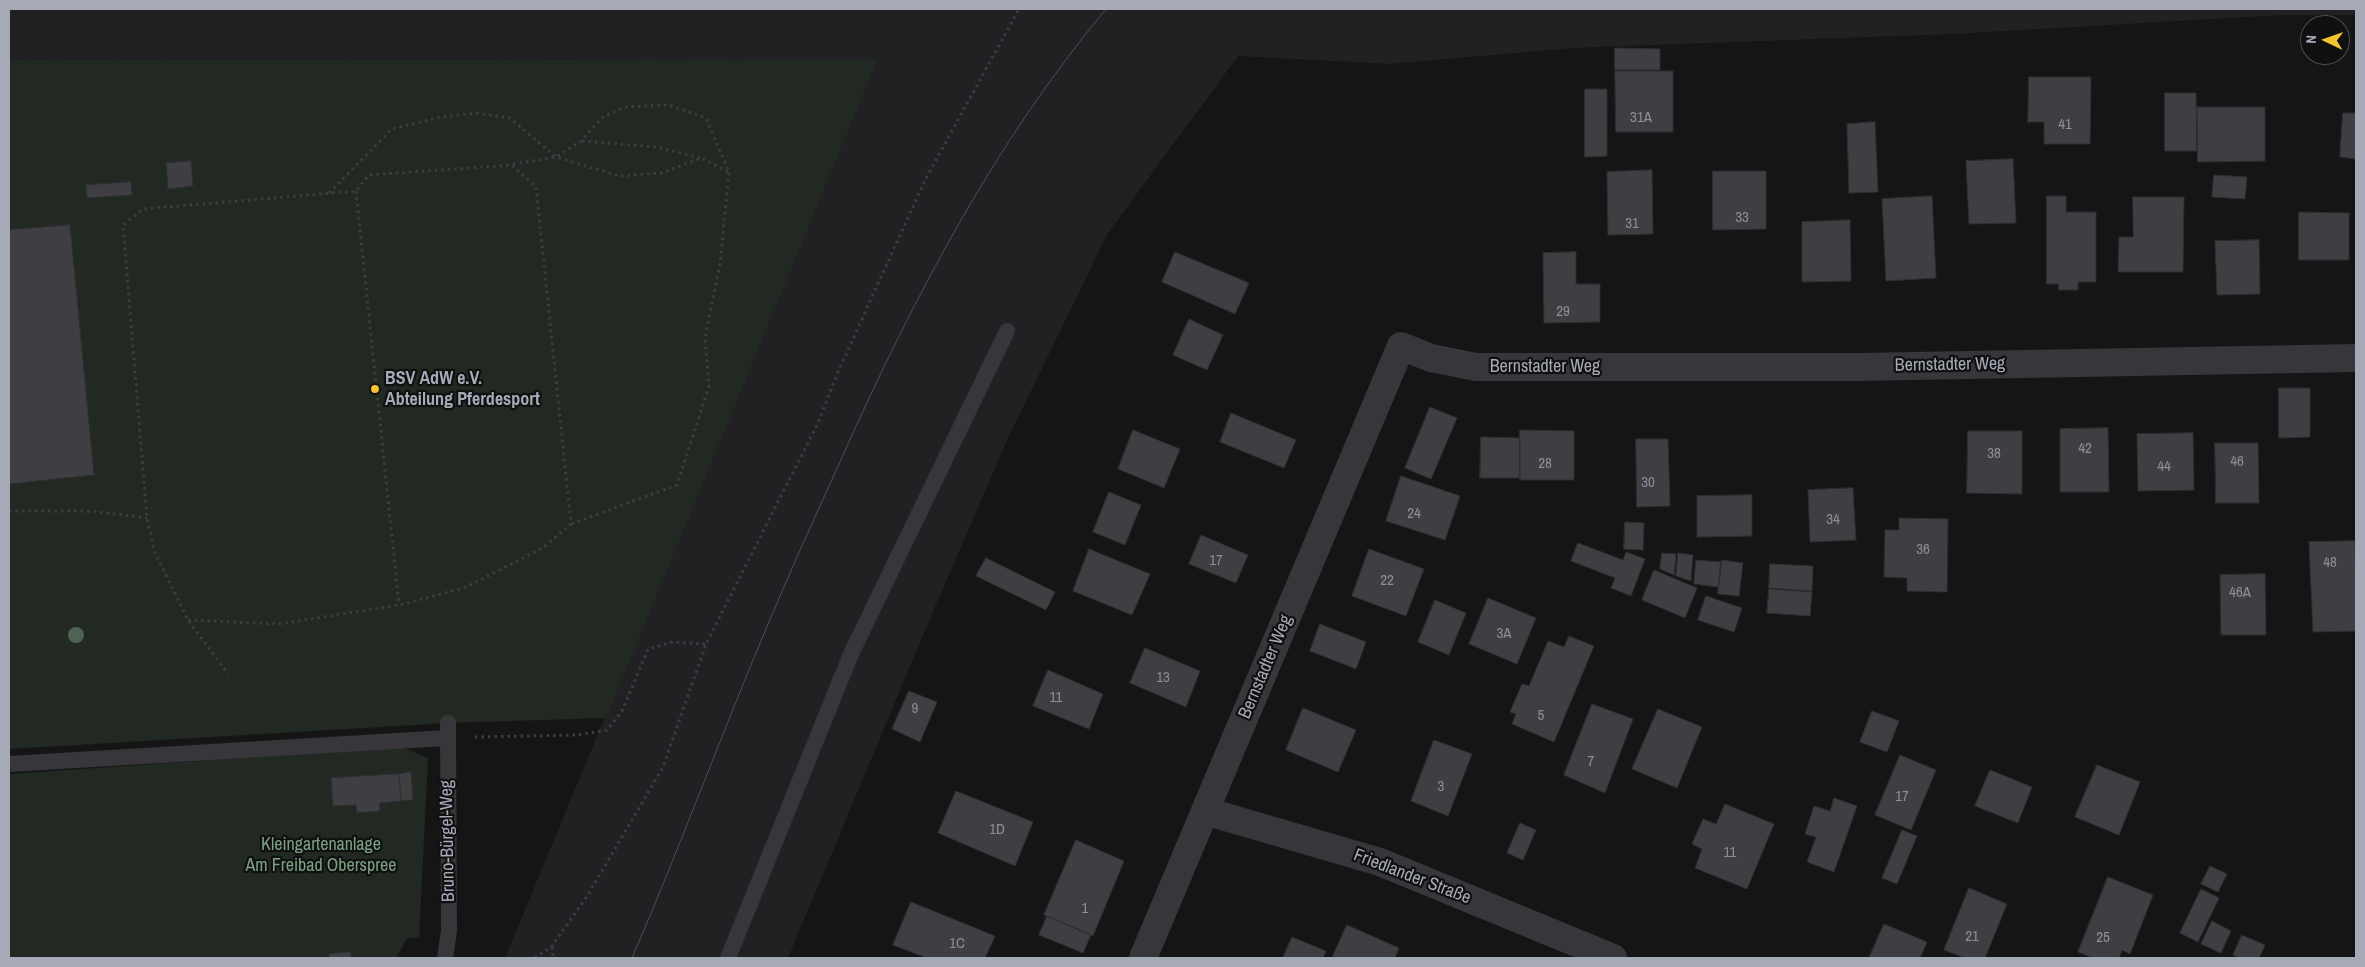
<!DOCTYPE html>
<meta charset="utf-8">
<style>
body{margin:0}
#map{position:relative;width:2365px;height:967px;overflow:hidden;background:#151516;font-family:"Archivo Narrow",sans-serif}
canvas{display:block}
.frame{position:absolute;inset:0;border:10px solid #a6aab7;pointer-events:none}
.north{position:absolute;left:2300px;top:15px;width:50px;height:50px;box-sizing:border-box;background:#101011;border:1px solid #4c4e53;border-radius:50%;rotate:273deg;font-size:14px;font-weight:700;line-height:20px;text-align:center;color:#a6aab7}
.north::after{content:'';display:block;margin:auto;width:18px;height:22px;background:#f4c42f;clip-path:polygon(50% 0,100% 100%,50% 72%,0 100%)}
</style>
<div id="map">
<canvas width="2365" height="967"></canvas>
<div class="frame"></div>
<div class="north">N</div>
</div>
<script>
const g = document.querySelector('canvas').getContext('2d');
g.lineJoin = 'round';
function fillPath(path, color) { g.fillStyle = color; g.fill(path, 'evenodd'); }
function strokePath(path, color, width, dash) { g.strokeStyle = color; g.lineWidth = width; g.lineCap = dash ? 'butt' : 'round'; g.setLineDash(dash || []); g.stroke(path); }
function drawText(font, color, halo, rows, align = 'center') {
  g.font = font + ' "Archivo Narrow",sans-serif'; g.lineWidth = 4.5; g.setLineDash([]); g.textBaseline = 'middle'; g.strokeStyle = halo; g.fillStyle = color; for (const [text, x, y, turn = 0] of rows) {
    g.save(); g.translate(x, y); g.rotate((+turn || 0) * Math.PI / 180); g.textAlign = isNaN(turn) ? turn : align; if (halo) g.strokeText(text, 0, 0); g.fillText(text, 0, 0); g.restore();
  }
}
const built = new Path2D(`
 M9,9H2356V15H2282L1952,34L1572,48L1390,64L1238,56L1108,233L1009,436L934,609L788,958H505L878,59L9,60Z`);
const green = new Path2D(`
 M878,59L606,718L448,723L9,749V60Z
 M402,747L428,758L419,938H407L396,958H9V774Z`);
const building = new Path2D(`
 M1615,48L1660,49V70H1615Z
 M1615,71H1673V132H1616Z
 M2029,77H2091L2090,144H2044V122H2028Z
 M1585,89H1607V156L1585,157Z
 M2165,93H2196L2197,151H2165Z
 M2197,107H2265V161L2198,162Z
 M2343,113H2356V159L2340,157Z
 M1875,122L1878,192L1849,193L1847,124Z
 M2013,159L2016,223L1969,224L1966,161Z
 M191,161L193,186L168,189L166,163Z
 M1652,170L1653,234L1608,235L1607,172Z
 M1713,171H1766V229L1713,230Z
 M2214,175L2247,177L2245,199L2212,197Z
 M131,182L132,195L87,198L86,185Z
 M1932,196L1936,278L1886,281L1882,199Z
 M2047,196H2066V212H2096V282H2078V290H2058L2059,284H2047Z
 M2133,197H2184L2183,272H2118L2119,237H2133Z
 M2299,212L2349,213V260H2299Z
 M1850,220L1851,281L1802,282V222Z
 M70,225L94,475L9,484V230Z
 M2259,240L2260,294L2217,295L2215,241Z
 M1175,252L1249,283L1235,314L1162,282Z
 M1576,252V284H1600V322L1544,323L1543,253Z
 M1189,319L1223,335L1207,370L1173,355Z
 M2279,388H2310V437L2279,438Z
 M1430,407L1457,418L1431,479L1405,468Z
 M1231,413L1296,440L1284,468L1220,442Z
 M2108,428L2109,492H2060V429Z
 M1133,430L1180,449L1164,488L1118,469Z
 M1520,430L1574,431V480H1520Z
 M1968,431H2022V494L1967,493Z
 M2193,433L2194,490L2138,491L2137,434Z
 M1481,437L1520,438V478H1480Z
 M1636,439H1668L1670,506L1637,507Z
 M2215,443H2258L2259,503H2216Z
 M1401,476L1460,496L1445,540L1386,521Z
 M1853,488L1856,540L1810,542L1808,490Z
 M1109,492L1141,505L1125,545L1093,532Z
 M1752,495V536L1697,537V496Z
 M1899,518L1948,519L1947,592L1907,591V578L1884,577L1885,530H1899Z
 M1625,522L1644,523L1643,550L1624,549Z
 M1201,535L1248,555L1236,583L1189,564Z
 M2355,541L2356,631L2313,632L2309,542Z
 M1578,543L1623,560L1626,552L1645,559L1631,596L1611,588L1615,578L1571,561Z
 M1089,549L1150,574L1132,615L1073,591Z
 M1369,549L1424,569L1406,616L1352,596Z
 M1662,553L1676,554L1674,575L1660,569Z
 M1678,553L1693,555L1691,581L1676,576Z
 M986,558L1055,592L1046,610L976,576Z
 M1696,560L1721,562L1718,587L1694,584Z
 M1722,560L1743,563L1739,596L1718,594Z
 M1770,564L1813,566L1812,591L1769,588Z
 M1654,570L1697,588L1685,618L1642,600Z
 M2265,574L2266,635H2221L2220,575Z
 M1769,589L1812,592L1810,616L1767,613Z
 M1706,596L1742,608L1734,632L1698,620Z
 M1488,598L1536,618L1517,664L1469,644Z
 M1435,600L1466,613L1449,655L1418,642Z
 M1320,624L1366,642L1356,669L1310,651Z
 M1569,636L1594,646L1554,742L1512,724L1516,714L1510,712L1522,684L1529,686L1548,641L1564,647Z
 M1145,648L1200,671L1186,707L1130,683Z
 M1048,670L1103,694L1089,729L1033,706Z
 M909,691L937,702L920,742L892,729Z
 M1592,704L1633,719L1605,793L1564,775Z
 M1303,708L1356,730L1338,772L1286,750Z
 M1658,709L1702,727L1677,788L1632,769Z
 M1872,711L1899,721L1887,752L1860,742Z
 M1434,740L1472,754L1448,816L1411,801Z
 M1900,755L1936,770L1911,830L1875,815Z
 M2097,765L2140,782L2119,835L2075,817Z
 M1990,770L2032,787L2018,823L1975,806Z
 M411,772L413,800L401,801L399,774Z
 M399,774L401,801L379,803L380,811L357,813L356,805L333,806L331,778Z
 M956,791L1033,822L1015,866L938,833Z
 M1834,798L1857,806L1834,872L1807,862L1816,837L1805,834L1814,806L1830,811Z
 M1725,804L1774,824L1747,889L1695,868L1702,849L1692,844L1703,819L1716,824Z
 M1520,823L1536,830L1523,860L1507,853Z
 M1902,830L1917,836L1897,884L1882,878Z
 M1076,840L1124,861L1093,936L1044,915Z
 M2210,866L2227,874L2218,892L2201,884Z
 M2108,877L2153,895L2130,954L2122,950L2119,958H2093L2078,952Z
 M1969,888L2007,904L1985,958H1965L1944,950Z
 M2201,889L2219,898L2198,942L2180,933Z
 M911,902L995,936L985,958H927L893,945Z
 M1047,916L1091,935L1083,953L1039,935Z
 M2212,921L2231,931L2221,953L2201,944Z
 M1884,924L1927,942L1920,958H1869Z
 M1347,925L1399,948L1395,958H1332Z
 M2242,935L2265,945L2259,958H2240L2233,955Z
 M1292,937L1326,951L1323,958H1283Z
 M351,952V958H329V954Z`);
const path = new Path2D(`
 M582,141L656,147L701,158
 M513,164L556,157L581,141L603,117L624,107L669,105L706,118L729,172L720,264L705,338L709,386L677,485L571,524
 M356,191L399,605
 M329,193L392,129L441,117L476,113L510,118L556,157L619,176L662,173L701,158L728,172
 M9,511H91L147,518
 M188,620L278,624L399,605L464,588L543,548L571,524L536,187L512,165L369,175L356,191L143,209L123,225L147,518L155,553L188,620L228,674
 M475,737L577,735L607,730L622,711L648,649L673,642L706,644
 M552,947L553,958
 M535,958L552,946L588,895L663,767L706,644L818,423L838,372L925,180L1019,9`);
const lane = new Path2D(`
 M9,764L447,738
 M445,958L449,931L448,723
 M728,958L851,654L1007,331`);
const street = new Path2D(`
 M1205,811L1380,862L1613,958
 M1143,958L1401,346L1431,358L1476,367H1858L2356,358`);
const tram = new Path2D(`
 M632,958C684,838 728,716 780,596C800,549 822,502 843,455C914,297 995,142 1106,9`);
const trees = [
 [76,635]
];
const markers = [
 [375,389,5,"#f4c42f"]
];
const numberNames = [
 ["31A",1641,118],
 ["41",2065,125],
 ["33",1742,218],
 ["31",1632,224],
 ["29",1563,312],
 ["42",2085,449],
 ["38",1994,454],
 ["46",2237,462],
 ["28",1545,464],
 ["44",2164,467],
 ["30",1648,483],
 ["24",1414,514],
 ["34",1833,520],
 ["36",1923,550],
 ["17",1216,561],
 ["48",2330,563],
 ["22",1387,581],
 ["46A",2240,593],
 ["3A",1504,634],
 ["13",1163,678],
 ["11",1056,698],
 ["9",915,709],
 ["5",1541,716],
 ["7",1591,762],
 ["3",1441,787],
 ["17",1902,797],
 ["1D",997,830],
 ["11",1730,853],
 ["1",1085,909],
 ["21",1972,937],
 ["25",2103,938],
 ["1C",957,944]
];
const streetNames = [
 ["Bernstadter Weg",1950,365,-1],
 ["Bernstadter Weg",1545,367],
 ["Bernstadter Weg",1266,667,-67],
 ["Bruno-Bürgel-Weg",448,841,-91],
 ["Friedlander Straße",1412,877,21]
];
const poiNames = [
 ["BSV AdW e.V.",385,379],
 ["Abteilung Pferdesport",385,400]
];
const parkNames = [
 ["Kleingartenanlage",321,845],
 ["Am Freibad Oberspree",321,866]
];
fillPath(built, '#212123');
fillPath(green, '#212922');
fillPath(building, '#3f3f43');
strokePath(building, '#2f2f32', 1);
strokePath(path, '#3c3d42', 3, [2.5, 4]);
strokePath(lane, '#36363b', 16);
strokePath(street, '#36363b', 28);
strokePath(tram, '#4d4e55', 1);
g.fillStyle = '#4e6352';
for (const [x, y] of trees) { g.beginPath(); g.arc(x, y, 8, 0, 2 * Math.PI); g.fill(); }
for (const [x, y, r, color] of markers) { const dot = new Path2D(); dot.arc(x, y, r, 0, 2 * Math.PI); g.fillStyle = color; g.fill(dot); strokePath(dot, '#101011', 2); }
drawText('15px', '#8c8f9a', null, numberNames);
drawText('18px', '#a6aab7', '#101011', streetNames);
drawText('bold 18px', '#a6aab7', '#101011', poiNames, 'left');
drawText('18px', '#7da283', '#101011', parkNames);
</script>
